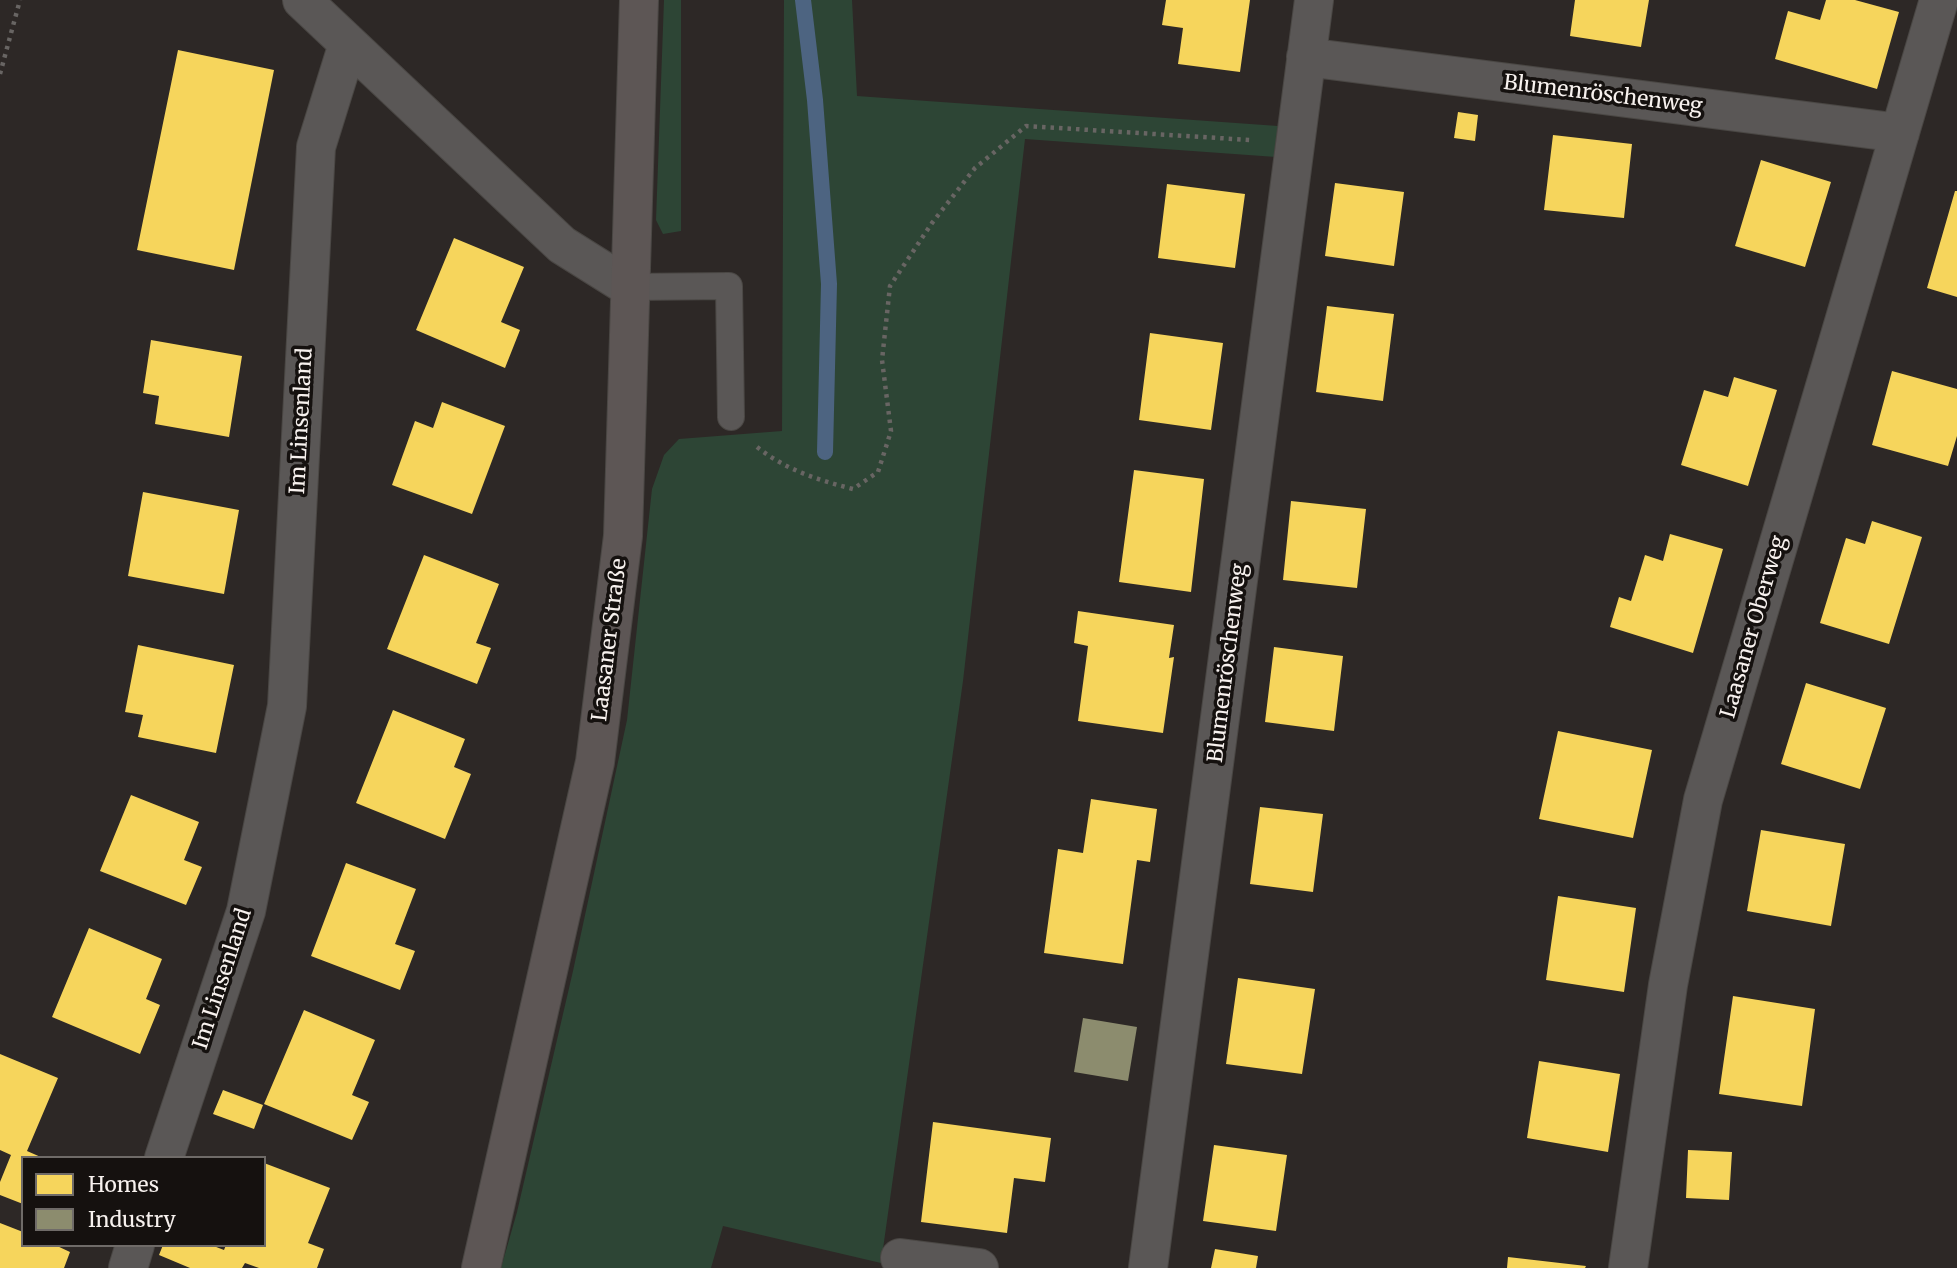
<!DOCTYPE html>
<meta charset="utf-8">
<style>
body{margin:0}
#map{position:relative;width:1957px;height:1268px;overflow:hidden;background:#2d2826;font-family:Merriweather,serif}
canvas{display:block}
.legend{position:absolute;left:21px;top:1156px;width:245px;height:91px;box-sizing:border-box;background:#15110f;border:2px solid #6f6b68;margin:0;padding:9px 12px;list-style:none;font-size:21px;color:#f7f1ee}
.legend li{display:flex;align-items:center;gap:14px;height:35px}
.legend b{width:35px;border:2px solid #6f6b68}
</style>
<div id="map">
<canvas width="1957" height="1268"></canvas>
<ul class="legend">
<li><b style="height:19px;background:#f6d55c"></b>Homes</li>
<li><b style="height:19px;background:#8c8c6e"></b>Industry</li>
</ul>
</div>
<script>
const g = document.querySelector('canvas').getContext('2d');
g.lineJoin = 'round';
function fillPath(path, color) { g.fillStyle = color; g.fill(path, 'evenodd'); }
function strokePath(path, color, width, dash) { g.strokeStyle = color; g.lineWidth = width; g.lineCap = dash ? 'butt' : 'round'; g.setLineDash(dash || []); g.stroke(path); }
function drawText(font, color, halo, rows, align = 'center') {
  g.font = font + ' Merriweather,serif'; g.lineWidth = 7; g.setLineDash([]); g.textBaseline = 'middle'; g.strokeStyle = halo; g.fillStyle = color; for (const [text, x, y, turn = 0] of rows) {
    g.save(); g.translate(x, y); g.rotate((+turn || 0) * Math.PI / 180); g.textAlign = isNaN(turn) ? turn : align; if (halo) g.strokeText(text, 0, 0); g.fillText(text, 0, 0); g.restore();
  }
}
const green = new Path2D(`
 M664,0H681V231L663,234L656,220Z
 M784,0H852L857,96L1278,126L1276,157L1025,139L963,681L881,1263L723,1226L711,1268H501L517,1212L573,971L627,720L652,489L664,455L679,439L782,431Z`);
const homes = new Path2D(`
 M1166,0H1250L1240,72L1178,64L1183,28L1162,25Z
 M1575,0H1649L1641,47L1570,36Z
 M1826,0H1855L1899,12L1877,89L1775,59L1788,11L1820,20Z
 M178,50L274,70L234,270L137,250Z
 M1458,112L1478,115L1475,141L1454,138Z
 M1553,135L1632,144L1624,218L1544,210Z
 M1761,160L1831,182L1805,267L1735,246Z
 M1335,183L1404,192L1394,266L1325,256Z
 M1167,184L1245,194L1235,268L1158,258Z
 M1955,191H1957V297L1927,288Z
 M454,238L524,267L501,322L520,330L505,368L416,330Z
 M1327,306L1394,314L1383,401L1316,392Z
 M1150,333L1223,343L1211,430L1139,420Z
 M151,340L242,356L229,437L155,424L159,396L143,393Z
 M1892,371L1957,389V436L1948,466L1872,445Z
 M1734,377L1777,390L1748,486L1681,465L1704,390L1728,397Z
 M442,402L505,426L472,514L392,485L415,421L433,428Z
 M1134,470L1204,479L1191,592L1119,582Z
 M143,492L239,510L224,594L128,576Z
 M1291,501L1366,509L1357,588L1283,580Z
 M1872,521L1922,537L1889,644L1820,623L1846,538L1865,544Z
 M1670,534L1723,549L1693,653L1610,627L1619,597L1631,601L1645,555L1663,561Z
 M424,555L499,584L476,643L491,648L477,684L387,649Z
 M1078,611L1174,625L1169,658L1174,657L1163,733L1078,721L1088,646L1074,643Z
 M138,645L234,665L216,753L138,737L143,715L125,712Z
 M1274,647L1343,656L1334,731L1265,722Z
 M1806,683L1886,708L1860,789L1781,764Z
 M393,710L465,739L454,767L471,774L445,839L356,803Z
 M1558,731L1652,750L1633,838L1539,819Z
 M131,795L199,822L184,860L202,867L186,905L100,871Z
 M1091,799L1157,809L1150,862L1137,860L1123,964L1044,953L1058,849L1083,853Z
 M1260,807L1323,814L1313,892L1250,884Z
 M1761,830L1845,844L1831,926L1747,911Z
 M346,863L416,889L395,944L415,951L400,990L311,956Z
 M1558,896L1636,908L1624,992L1546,980Z
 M89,928L162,959L146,999L160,1005L140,1054L52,1017Z
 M1238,978L1315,989L1302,1074L1226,1064Z
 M1733,996L1815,1009L1802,1106L1719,1094Z
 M304,1010L375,1040L352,1095L369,1102L352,1140L264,1104Z
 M0,1054L58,1078L27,1151L43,1158H23V1204L0,1195V1182L11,1155L0,1150Z
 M1539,1061L1620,1074L1608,1152L1527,1138Z
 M223,1090L263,1105L254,1129L213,1114Z
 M933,1122L1051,1138L1045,1182L1014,1178L1007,1233L921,1222Z
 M1214,1145L1287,1155L1276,1231L1203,1221Z
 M1688,1150L1732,1152L1729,1200L1686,1198Z
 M264,1163L330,1188L308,1243L324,1249L317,1268H259L245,1263L242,1268H190L159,1255L163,1245H211L224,1250L226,1245H264Z
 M0,1223L23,1232V1245H55L70,1252L64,1268H0Z
 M1215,1249L1258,1256L1256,1268H1211Z
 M1508,1257L1586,1266L1585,1268H1507Z`);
const industry = new Path2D(`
 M1083,1018L1137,1027L1128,1081L1074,1072Z`);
const stream = new Path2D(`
 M803,0L815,100L829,284L825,452`);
const path = new Path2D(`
 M0,74L20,0
 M757,447C786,470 818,480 853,489L878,472L891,431L882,360L890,286L932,223L975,168L1026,126L1250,140`);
const lane = new Path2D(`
 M629,287L729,286L731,417`);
const street = new Path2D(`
 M302,0L562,245L629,287
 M1306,57L1900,133
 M164,1158L246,911L287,706L316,147L348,44
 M900,1258L979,1268
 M128,1268L135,1245
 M1148,1268L1314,0
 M1628,1268L1668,985L1703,800L1939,0`);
const secondary = new Path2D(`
 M481,1268L595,762L623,536L639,0`);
const streetNames = [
 ["Blumenröschenweg",1603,95,7],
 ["Im Linsenland",302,421,-87],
 ["Laasaner Oberweg",1754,627,-74],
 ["Laasaner Straße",610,640,-83],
 ["Blumenröschenweg",1228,663,-83],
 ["Im Linsenland",223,979,-72]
];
fillPath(green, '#2d4535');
fillPath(homes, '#f6d55c');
fillPath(industry, '#8c8c6e');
strokePath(stream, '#4d6481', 16);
strokePath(lane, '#4a4744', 28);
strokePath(street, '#4a4744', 40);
strokePath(secondary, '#4a4744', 40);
strokePath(path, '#686563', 4.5, [3.5, 5]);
strokePath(lane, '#5a5756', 26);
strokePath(street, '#5a5756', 38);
strokePath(secondary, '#5d5655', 38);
drawText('21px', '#f7f1ee', '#15110f', streetNames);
</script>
